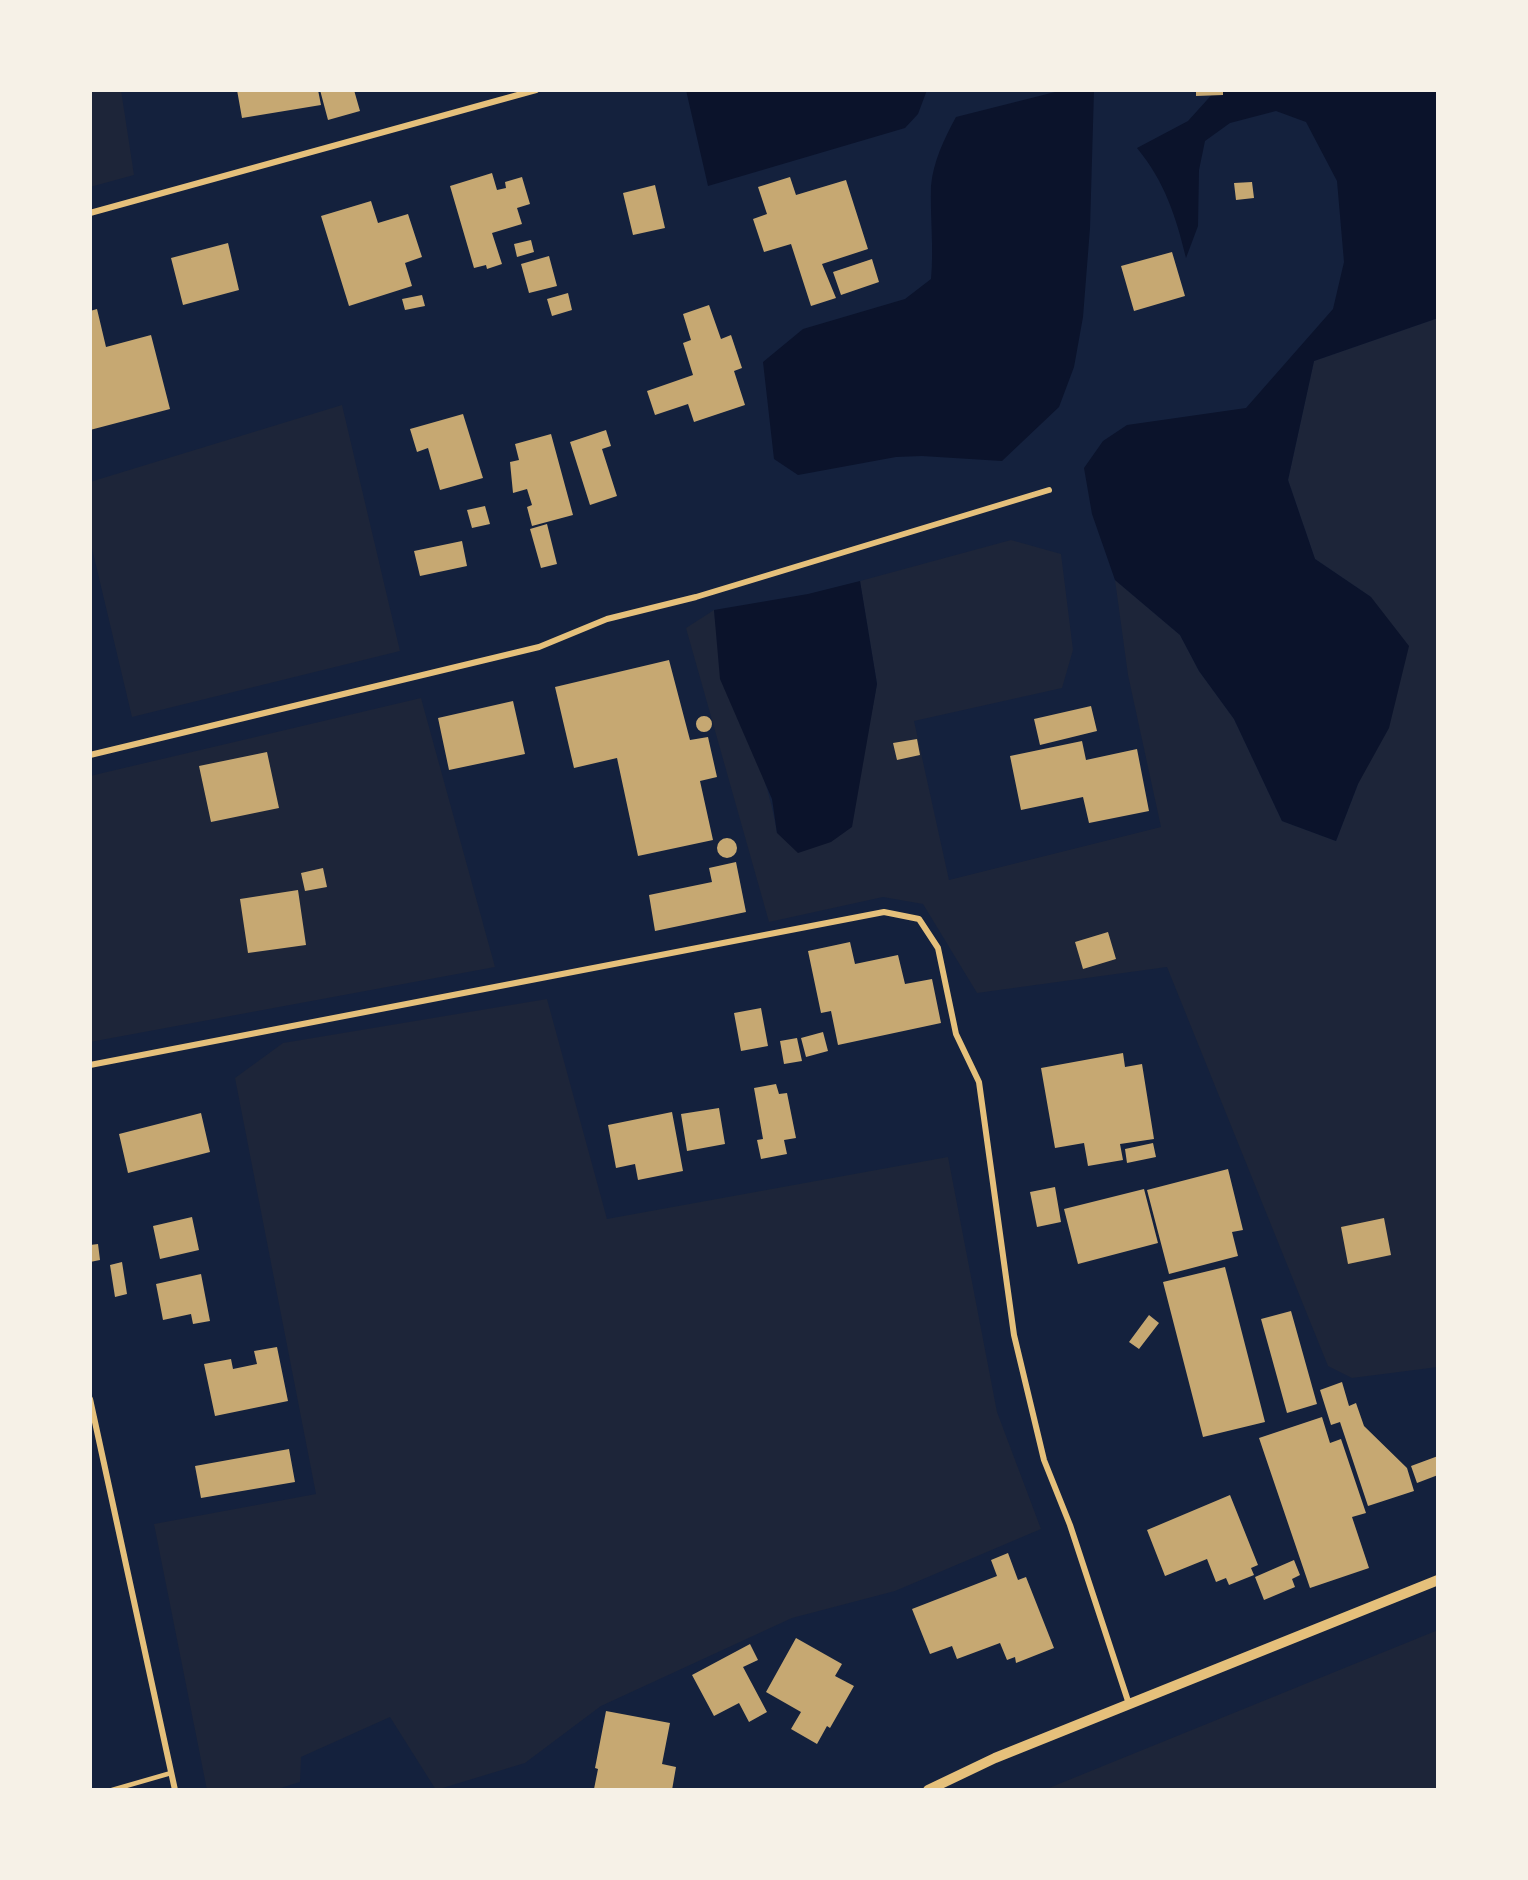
<!DOCTYPE html>
<style>
body{margin:0}
#map{position:relative;width:1528px;height:1880px;overflow:hidden;background:#14213d;font-family:"PT Sans",sans-serif}
canvas{display:block}
.frame{position:absolute;inset:0;border:92px solid #f6f1e7;pointer-events:none}
</style>
<div id="map">
<canvas width="1528" height="1880"></canvas>
<div class="frame"></div>
</div>
<script>
const g = document.querySelector('canvas').getContext('2d');
g.lineJoin = 'round';
function fillPath(path, color) { g.fillStyle = color; g.fill(path, 'evenodd'); }
function strokePath(path, color, width, dash) { g.strokeStyle = color; g.lineWidth = width; g.lineCap = dash ? 'butt' : 'round'; g.setLineDash(dash || []); g.stroke(path); }
const green = new Path2D(`
 M90,90H121L134,175L90,187Z
 M1438,318V1367L1352,1378L1328,1366L1167,967L977,993L923,904L883,897L769,922L686,628L714,610C720,688 766,756 777,833L865,746L877,684L860,581L1011,540L1061,554L1073,650L1062,688L914,721L949,880L1161,827L1128,675L1115,580L1180,635L1199,671L1234,719L1282,821L1336,841L1358,784L1371,597L1315,559L1288,480L1314,361Z
 M342,405L400,651L132,717L90,540V482Z
 M421,698L495,967L90,1042V776Z
 M547,999L607,1219L948,1157L997,1412L1041,1529L895,1591L792,1618L601,1706L525,1763L436,1790L390,1717L301,1757L300,1782L274,1790H207L154,1524L316,1494L235,1078L283,1043Z
 M1438,1630V1790H1044Z`);
const water = new Path2D(`
 M686,90H927L918,114L905,128L708,186Z
 M1063,90H1094L1090,228L1083,317L1074,367L1059,407L1002,461L922,456L896,457L798,475L774,459L763,362L803,329L905,299L931,279C934,248 930,217 931,186C933,162 944,139 956,117Z
 M1216,90H1438V318L1314,361L1288,480L1315,559L1371,597L1409,646L1389,728L1358,784L1336,841L1282,821L1234,719L1199,671L1180,635L1115,580L1092,514L1084,468L1103,441L1127,425L1246,408L1333,309L1344,262L1337,181L1306,122L1276,111L1230,123L1205,141L1199,170L1198,226L1186,258C1176,217 1165,182 1137,148L1188,121Z
 M860,581L877,684L852,827L831,842L798,853L777,833L772,799L720,679L714,610L808,594Z`);
const building = new Path2D(`
 M237,90H318L321,105L242,118Z
 M320,90H354L360,111L328,120Z
 M1196,90H1223V95L1196,96Z
 M492,173L497,190L506,188L505,182L522,177L530,204L517,208L522,224L492,233L502,264L487,269L486,265L474,268L450,186Z
 M790,177L796,195L846,180L868,249L822,264L836,298L811,306L791,244L764,252L753,219L767,214L758,187Z
 M1252,182L1254,198L1236,200L1234,183Z
 M655,185L665,228L633,235L623,193Z
 M371,201L378,223L408,214L422,257L405,263L412,286L349,306L321,216Z
 M531,240L534,252L517,257L514,244Z
 M228,243L239,290L183,305L171,258Z
 M1172,252L1185,296L1134,311L1121,266Z
 M549,256L557,286L529,293L521,264Z
 M872,259L879,282L841,295L833,272Z
 M568,293L572,310L552,316L547,299Z
 M422,295L425,306L405,310L402,299Z
 M709,305L721,339L731,335L742,368L734,371L745,405L694,422L688,404L655,415L647,391L693,375L683,343L691,340L683,314Z
 M97,309L106,347L151,335L170,409L90,430V311Z
 M463,414L483,478L440,490L428,448L417,452L410,429Z
 M606,430L611,446L602,449L617,496L590,505L570,442Z
 M551,434L573,515L532,526L527,507L532,505L527,489L513,493L510,462L519,460L515,444Z
 M485,506L490,524L472,528L467,510Z
 M547,524L557,564L541,568L530,529Z
 M462,541L467,566L420,576L414,551Z
 M669,660L690,740L708,737L717,777L700,781L713,840L638,856L617,758L574,768L555,687Z
 M513,701L525,754L449,770L438,718Z
 M1091,706L1097,731L1040,745L1034,719Z
 M696 724a8 8 0 1 1 16 0a8 8 0 1 1-16 0Z
 M917,739L920,755L897,760L893,743Z
 M1082,741L1086,760L1137,749L1149,811L1089,823L1083,797L1021,810L1010,756Z
 M267,752L279,808L211,822L199,766Z
 M717 848a10 10 0 1 1 20 0a10 10 0 1 1-20 0Z
 M736,862L746,912L655,931L649,895L712,882L709,868Z
 M323,868L327,887L305,891L301,873Z
 M298,890L306,945L248,953L240,899Z
 M1108,932L1116,959L1083,969L1075,942Z
 M850,942L855,964L898,955L905,984L932,979L941,1023L838,1045L831,1011L821,1013L808,951Z
 M761,1008L768,1046L741,1051L734,1013Z
 M823,1032L828,1051L806,1057L801,1038Z
 M797,1038L802,1061L784,1064L780,1041Z
 M1123,1053L1125,1067L1142,1064L1154,1139L1120,1144L1123,1160L1088,1166L1084,1143L1055,1148L1041,1068Z
 M776,1084L779,1094L787,1093L796,1138L784,1140L787,1154L761,1159L757,1140L763,1139L754,1088Z
 M719,1108L725,1144L687,1151L681,1114Z
 M672,1112L683,1171L638,1180L635,1164L616,1168L608,1125Z
 M201,1113L210,1152L128,1173L119,1134Z
 M1153,1143L1156,1157L1127,1163L1125,1149Z
 M1228,1169L1243,1230L1232,1232L1238,1256L1169,1274L1147,1190Z
 M1055,1187L1061,1222L1037,1227L1030,1192Z
 M1144,1189L1158,1243L1078,1264L1064,1209Z
 M192,1217L199,1250L160,1259L153,1226Z
 M1384,1218L1391,1255L1348,1264L1341,1227Z
 M98,1244L100,1260L90,1262V1245Z
 M122,1262L127,1294L115,1297L110,1265Z
 M1225,1267L1265,1422L1203,1437L1163,1282Z
 M201,1274L210,1321L193,1324L191,1314L163,1320L156,1284Z
 M1291,1311L1317,1404L1287,1413L1261,1319Z
 M1149,1315L1159,1323L1139,1349L1129,1342Z
 M277,1347L288,1401L215,1416L204,1364L231,1359L233,1369L257,1364L254,1351Z
 M1342,1382L1349,1406L1356,1403L1364,1426L1407,1468L1414,1491L1368,1506L1340,1422L1331,1425L1320,1390Z
 M1322,1417L1330,1443L1341,1439L1366,1513L1352,1517L1369,1568L1310,1588L1259,1438Z
 M289,1449L295,1482L201,1498L195,1466Z
 M1438,1456V1475L1417,1483L1411,1466Z
 M1230,1495L1258,1565L1251,1568L1254,1575L1229,1585L1226,1578L1216,1582L1207,1559L1165,1576L1147,1530Z
 M1008,1553L1018,1580L1026,1577L1054,1648L1016,1663L1015,1657L1007,1660L1000,1643L957,1659L952,1646L930,1654L912,1609L997,1576L991,1560Z
 M1294,1560L1300,1575L1292,1579L1295,1587L1264,1600L1255,1577Z
 M796,1638L842,1664L835,1676L854,1686L830,1728L827,1726L817,1744L791,1729L801,1712L766,1692Z
 M750,1644L758,1660L743,1667L767,1712L749,1722L739,1703L714,1716L692,1675Z
 M606,1711L670,1723L662,1764L676,1767L672,1790L594,1789L598,1769L595,1768Z`);
const service = new Path2D(`
 M112,1790L171,1773`);
const minor = new Path2D(`
 M90,213L536,90
 M90,755L539,647L607,619L696,597L1049,490
 M90,1065L884,912L919,919L938,948L956,1034L979,1082L1014,1335L1044,1460L1070,1525L1129,1704
 M90,1399L175,1790`);
const tertiary = new Path2D(`
 M928,1790L995,1758L1438,1580`);
fillPath(green, '#1d2539');
fillPath(water, '#0b132b');
fillPath(building, '#c6a872');
strokePath(service, '#e5c07b', 4.5);
strokePath(minor, '#e5c07b', 6);
strokePath(tertiary, '#e5c07b', 10);
</script>
